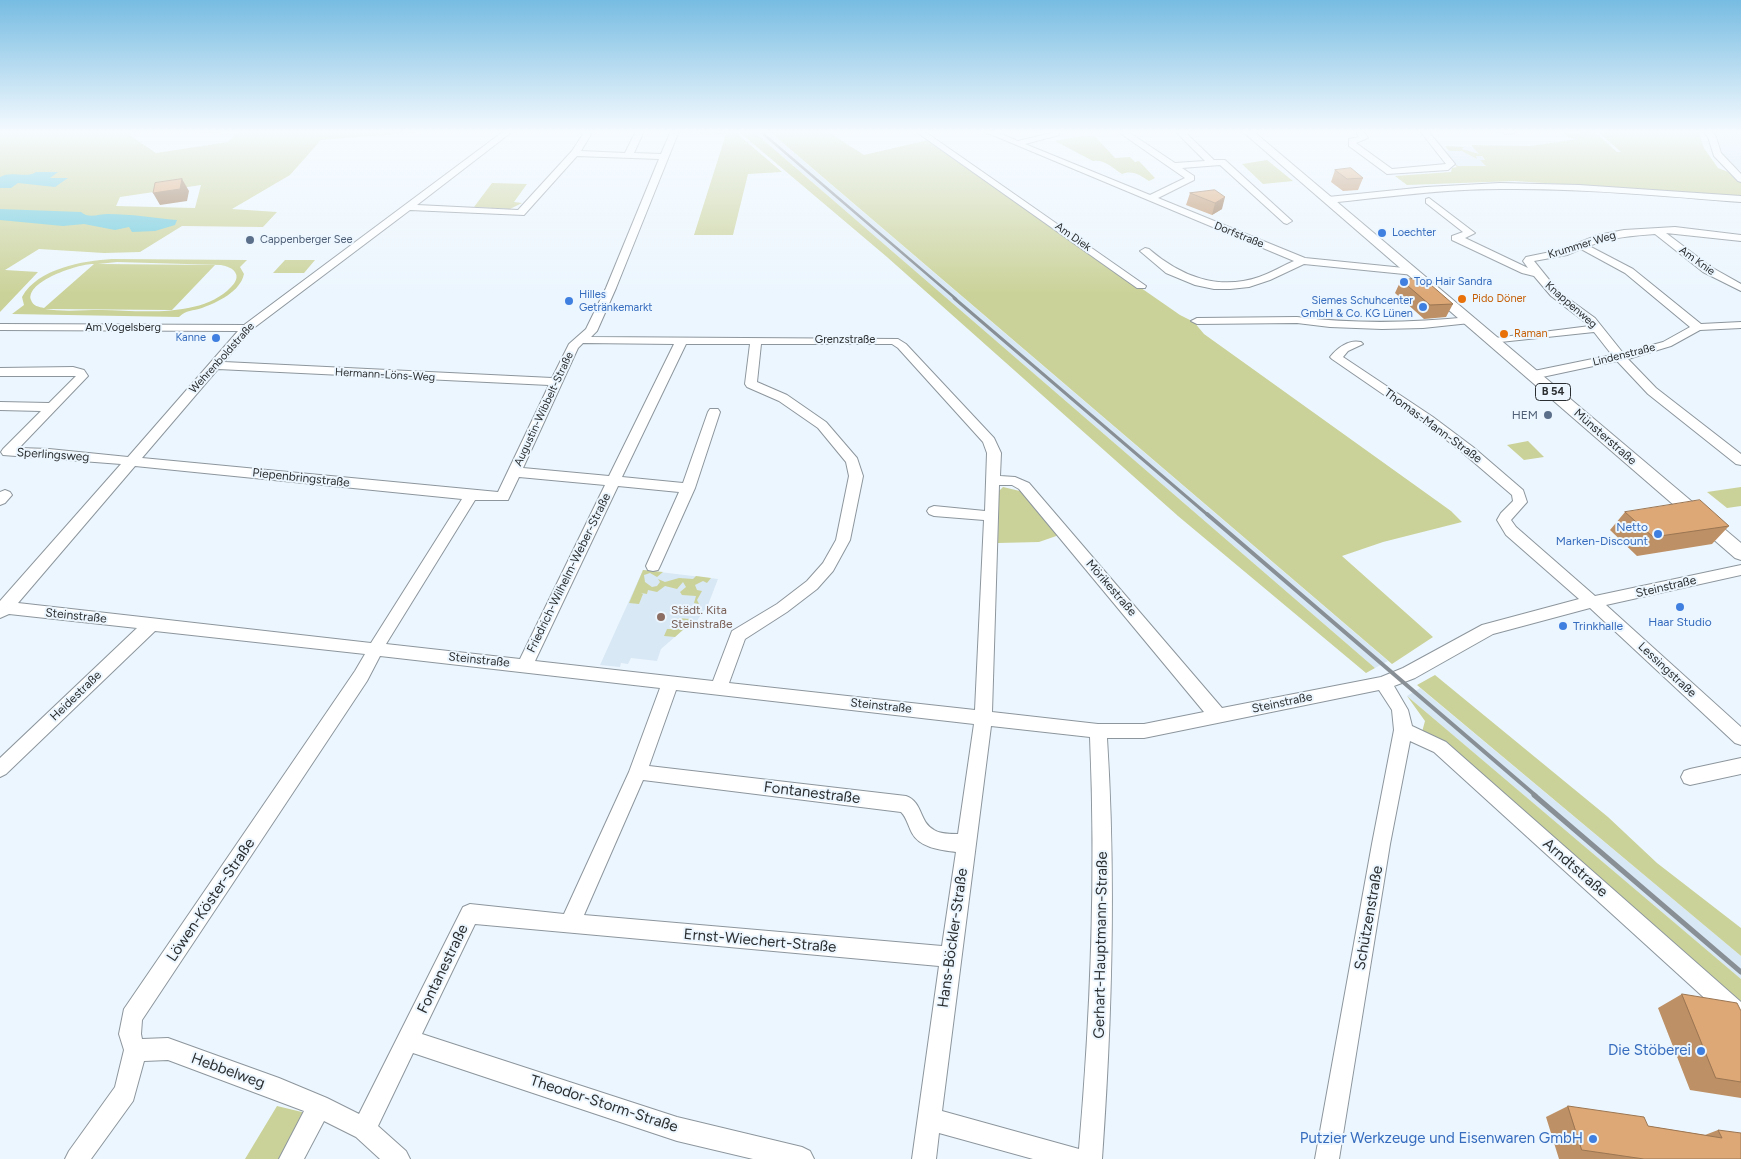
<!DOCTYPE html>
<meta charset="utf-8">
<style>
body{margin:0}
canvas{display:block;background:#ecf6fe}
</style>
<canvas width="1741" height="1159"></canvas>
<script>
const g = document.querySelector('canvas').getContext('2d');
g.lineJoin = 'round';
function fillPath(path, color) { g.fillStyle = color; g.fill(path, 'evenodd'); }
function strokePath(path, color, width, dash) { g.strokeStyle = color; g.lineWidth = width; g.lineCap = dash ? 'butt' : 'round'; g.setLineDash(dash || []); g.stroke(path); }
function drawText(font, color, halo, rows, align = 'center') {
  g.font = font + ' Figtree,sans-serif'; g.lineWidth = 4; g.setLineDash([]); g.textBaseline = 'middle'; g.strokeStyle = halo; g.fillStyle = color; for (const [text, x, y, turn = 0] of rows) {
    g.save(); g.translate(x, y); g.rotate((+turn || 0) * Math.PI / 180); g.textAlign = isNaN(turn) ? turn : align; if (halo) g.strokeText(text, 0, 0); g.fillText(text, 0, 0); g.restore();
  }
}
const built = new Path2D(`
 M753,131H769L779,140L1388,661L1375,668Z
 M1713,131H1741V171L1736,168L1720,151V141Z
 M1445,146L1473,147L1492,168L1457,167L1444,151H1449Z
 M643,570L718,579L708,605L691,629H684L661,649L657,661L631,658L628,664L621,663L620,667L600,665Z
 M1420,688L1741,956V979L1407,696Z`);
const green = new Path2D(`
 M0,131H130L131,136L156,153L228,142L238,132L200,133V131H435L321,140L290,175L232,209L277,212L263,227L182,226L140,252L104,253L39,249L5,270L38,272L0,312ZM201,185L195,208L116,206L120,197Z
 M679,131H734L782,172L748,174L733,235H694L726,134L679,133Z
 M738,131H753L1375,668L1366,673L1178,516L887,257Z
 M769,131H827L864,155L928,140L1180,315L1194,322L1204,334L1451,511L1462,522L1383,542L1342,556L1433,637L1392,664Z
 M1597,131H1698L1704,148L1718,168L1741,177V196L1514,181L1407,185L1395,176L1451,172L1452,168L1457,167L1452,162L1458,166H1486L1480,160H1485L1482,156H1476L1477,159L1462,151H1449L1445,146L1464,147L1462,149L1479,154L1471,145L1530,146L1578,139L1569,138L1564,133L1595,132L1617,152H1621Z
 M1081,136H1095L1115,158L1130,157L1135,162L1139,161L1155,178L1149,181C1139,175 1134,170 1122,174C1113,168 1104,159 1093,161L1055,141Z
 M1267,160L1293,181L1263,184L1242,164Z
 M492,183L527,184L514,202L522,203L510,209L474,207Z
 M112,259L247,260L240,267L244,274C240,292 218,302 202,308C193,311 186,310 179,317L12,314L24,305L22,297C38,268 83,261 112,259ZM117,262L221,265C226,266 234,268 236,274C238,279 234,284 231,287C202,318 141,311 102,310C83,310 63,312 45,309L172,310L215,265L98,264ZM94,264L44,308C39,307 33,306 31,300C25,281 81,263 94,264Z
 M285,260H315L304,273H273Z
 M1528,441L1544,457L1524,460L1507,445Z
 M1003,487L1024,492L1062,534L1039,542L998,543L999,491Z
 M1741,487V506L1727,508L1707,492Z
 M643,570L663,572L657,577L650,573L644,575L645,582L652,587L657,586L660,582L658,579L665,582L679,578L693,579L696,576L711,578L707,583L703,581L695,585L697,590L702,591L697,600L699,604L694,603L696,596L682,595L680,592L686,587L683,582L677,589L665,586L657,592L648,590L647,594L641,593L643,594L639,604L629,603Z
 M678,618L690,619L689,621L696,622L691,629H684L675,637L664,636L667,629H674Z
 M1435,675L1608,817L1657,863L1741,928V956L1417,685Z
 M1407,696L1741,979V1008L1422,732L1425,721Z
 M277,1106L302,1112L306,1120L286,1159H245Z`);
const water = new Path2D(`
 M36,172H58L50,178H68L55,187L18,183L11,188H0V177C11,170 26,179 36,172Z
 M0,209L81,212C89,219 98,214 108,214C131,214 154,218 177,220L175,225L155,231L132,232L129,227L115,230L84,224L63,226L0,220Z`);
const minor = new Path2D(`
 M504,131H513L417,205L518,210L572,151L585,131H593L581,151L625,153L636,131H644L634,153L661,154L671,131H679L616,288L597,331L591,337L898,339L906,344L994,438L1001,453L1000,476L1015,477L1029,483L1222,708L1381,677L1403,668L1482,625L1579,599L1506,535L1497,520L1501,513L1513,501L1512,495L1463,453L1425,423L1332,359L1330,357C1337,348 1349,339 1361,342L1363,344L1348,351L1343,357L1433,417L1473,447L1523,490L1527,502L1511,520L1516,527L1595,596L1741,565V575L1606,605L1741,727V745L1735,743L1590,608L1493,634L1415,678L1394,686L1408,710L1412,726L1446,742L1741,1002V1027L1733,1024L1434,752L1410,741L1390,844L1339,1159H1315L1372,844L1394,730L1392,710L1379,690L1144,738H1107C1116,879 1112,1019 1102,1159H1033L939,1133L936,1159H912L939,966L475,924L422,1034L677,1117L802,1147L810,1151L814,1159H753L677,1141L413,1053L378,1126L406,1151L410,1159H380L356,1137L324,1121L304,1159H279L304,1111L168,1060L144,1061L133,1101L91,1159H65L69,1151L115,1087L124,1050L119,1034L124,1009L355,671L365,654L155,631L6,774L0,777V758L137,628L9,614L0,618V601L121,464L3,455L1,452L3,449L41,411L0,410V402L49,403L76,376H0V368L73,367L84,370L88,376L19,448L49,449L128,457L238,331L0,330V324L244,325ZM577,156L659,159L606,288L586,329L569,344L552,378L224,362L251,330L410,210L524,215ZM583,343L674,344L609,476L523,468L578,348ZM686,344H750L745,384L747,387L779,401L818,428L846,462L849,476L836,540L823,563L807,581L777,604L732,631L713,681L535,661L618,486L679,492L646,566L648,570L653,571L658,570L660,566L695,488L720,412L718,409H710L708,412L683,483L622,477ZM761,344H892L898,348L983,442L987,453L985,511L934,506L929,508L927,511L929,514L934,516L984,520L975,710L729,683L745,639L787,612L817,589L833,571L850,540L863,476L857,458L826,422L787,395L757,382ZM218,369L549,385L498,492L142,458ZM135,466L462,499L371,643L18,603ZM519,477L605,485L520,659L386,644L475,500H508ZM999,485H1012L1019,489L1204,712L1144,724H1098L992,712ZM380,656L660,688L629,772L564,914L470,904L463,907L359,1114L327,1098L279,1078L168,1038L142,1039L141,1034L142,1020L367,681ZM676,690L974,724L958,834C950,834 940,834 934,830C919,822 923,802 906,796L649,766ZM991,726L1090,737C1096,875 1091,1011 1079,1149L942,1111ZM643,780L901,812C907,818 908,826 912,833C920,848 941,850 956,852L942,946L584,915Z
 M915,131H924L1146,286L1145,288H1137Z
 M983,131H994L1018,141L1059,131V135L1025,144L1150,195L1185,178L1117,131H1127L1175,163L1205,161L1175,131H1184L1214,160H1225L1292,221L1287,224L1284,223L1220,165L1182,168L1194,176V180L1158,198L1305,258L1414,269L1419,272L1414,275L1304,264L1270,280L1249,287L1230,289H1214L1195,285L1166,273L1140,251L1145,248L1149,249C1180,276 1218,291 1259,277C1271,273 1282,266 1294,261Z
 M1356,131H1364L1368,138L1356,143L1392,169L1446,164L1420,131H1428L1455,164L1448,170L1387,174L1349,146V139L1359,137Z
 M1498,131H1517C1513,135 1502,135 1498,131Z
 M1703,131H1711L1716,137L1721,153L1741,174V182L1738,181L1714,156L1708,137Z
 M1500,183L1579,185L1741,196V202C1662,196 1582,188 1502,189C1444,189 1386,197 1328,203L1323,200L1328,197L1426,187Z
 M1429,198L1475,233L1465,238L1528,268L1523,261L1526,257L1560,250L1598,235L1624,230L1675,227L1741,235V241L1666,233L1711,267L1741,284V291L1703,272L1655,234C1632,236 1611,237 1589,246L1633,269L1701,324L1741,322V328L1700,330L1671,346L1628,359L1656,388L1741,454V465L1736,464L1648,394L1617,361L1533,379L1529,378L1527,375L1529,372L1612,355L1594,332L1491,343L1489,341L1491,339L1495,338L1590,326L1551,296L1534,276L1522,273L1452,240V236L1463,232L1426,203V199ZM1581,249L1625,273L1690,327L1663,342L1623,353L1595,318L1559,292L1534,261L1567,255Z
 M1297,317C1355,324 1412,323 1470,317L1476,320L1470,323L1423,328L1382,329L1330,327L1297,323L1197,324L1191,321L1197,318Z
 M5,490L10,492L12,495L5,503L0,505V492Z
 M1741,758V774L1690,785L1684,783L1681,777L1684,771L1690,769Z`);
const major = new Path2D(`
 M1242,131H1253L1741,543V560L1735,558Z`);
const railFar3 = new Path2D(`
 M760,131L956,299`);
const railFar2 = new Path2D(`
 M954,298L1209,516`);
const railFar1 = new Path2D(`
 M1207,514L1536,796`);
const rail = new Path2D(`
 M1534,795L1741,972`);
const wall = new Path2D(`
 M1335,170L1363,178L1358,190L1343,191L1331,182Z
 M1215,190L1222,209L1212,215L1186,205L1190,193Z
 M1401,280L1453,304L1446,317L1424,319L1395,293Z
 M1625,512L1729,526L1712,544L1637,556L1610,530Z
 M1682,994L1741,1082V1098L1690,1090L1658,1008Z
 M1568,1106L1648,1126L1705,1135L1718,1130L1741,1159H1559L1546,1117Z`);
const shadedWall = new Path2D(`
 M182,179L189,191L187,201L160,205L153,193Z
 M1225,197L1222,209L1212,215L1215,203Z`);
const building = new Path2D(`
 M1351,168L1363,178L1347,179L1335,170Z
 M182,179L180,189L153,193L155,183Z
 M1215,190L1225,197L1215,203L1190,193Z
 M1423,278L1453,304L1430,305L1401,280Z
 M1700,500L1729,526L1653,537L1625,512Z
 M1682,994L1737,1003L1741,1011V1082L1716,1078Z
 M1568,1106L1644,1117L1648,1126L1722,1138L1718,1130L1741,1133V1159H1644L1582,1150Z`);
const markers = [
 [1382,233,5,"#3f7fe0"],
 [250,240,5,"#5c6f8a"],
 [1404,282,5,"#3f7fe0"],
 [1462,299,5,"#e8710a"],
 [569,301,5,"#3f7fe0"],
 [1423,307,5,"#3f7fe0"],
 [1504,334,5,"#e8710a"],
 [216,338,5,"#3f7fe0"],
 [1548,415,5,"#5c6f8a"],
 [1658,534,5,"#3f7fe0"],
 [1680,607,5,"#3f7fe0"],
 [661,617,5,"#8d6e63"],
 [1563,626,5,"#3f7fe0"],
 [1701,1051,5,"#3f7fe0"],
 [1593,1139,5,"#3f7fe0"]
];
const farShopnames = [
 ["Loechter",1392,233],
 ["Top Hair Sandra",1414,282],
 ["Hilles",579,295],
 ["Getränkemarkt",579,308],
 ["Siemes Schuhcenter",1413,301,"right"],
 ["GmbH & Co. KG Lünen",1413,314,"right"],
 ["Kanne",206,338,"right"]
];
const farStreetnames = [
 ["Dorfstraße",1239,235,22],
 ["Am Diek",1073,237,35],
 ["Krummer Weg",1582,245,-17],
 ["Am Knie",1697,261,36],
 ["Knappenweg",1571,305,41],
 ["Am Vogelsberg",123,328],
 ["Grenzstraße",845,340],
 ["Lindenstraße",1624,355,-14],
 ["Wehrenboldstraße",222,358,-48],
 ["Hermann-Löns-Weg",385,375,3],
 ["Augustin-Wibbelt-Straße",544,409,-65]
];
const farServicenames = [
 ["Cappenberger See",260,240]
];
const farFoodnames = [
 ["Pido Döner",1472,299],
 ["Raman",1514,334]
];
const shields = [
 [1553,392,35]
];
const shieldNames = [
 ["B 54",1553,392]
];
const serviceNames = [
 ["HEM",1538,415]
];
const streetNames = [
 ["Thomas-Mann-Straße",1433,426,36],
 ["Münsterstraße",1605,437,41],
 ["Sperlingsweg",53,455,4],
 ["Piepenbringstraße",301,478,6],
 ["Friedrich-Wilhelm-Weber-Straße",569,573,-64],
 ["Steinstraße",1666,587,-13],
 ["Mörikestraße",1111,588,49],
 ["Steinstraße",76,616,6],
 ["Steinstraße",479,660,6],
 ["Lessingstraße",1667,670,43],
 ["Heidestraße",76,696,-44],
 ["Steinstraße",1282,703,-12],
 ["Steinstraße",881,706,6]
];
const shopNames = [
 ["Netto",1648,527],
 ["Marken-Discount",1648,541],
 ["Haar Studio",1680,622,"center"],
 ["Trinkhalle",1573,626,"left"]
];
const educationNames = [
 ["Städt. Kita",671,610],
 ["Steinstraße",671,624]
];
const nearStreetnames = [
 ["Fontanestraße",812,793,7],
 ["Arndtstraße",1575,868,41],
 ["Löwen-Köster-Straße",211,900,-56],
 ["Schützenstraße",1369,918,-80],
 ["Hans-Böckler-Straße",953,938,-82],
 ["Ernst-Wiechert-Straße",760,941,5],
 ["Gerhart-Hauptmann-Straße",1101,945,-89],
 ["Fontanestraße",443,969,-64],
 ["Hebbelweg",228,1071,20],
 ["Theodor-Storm-Straße",604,1104,18]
];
const nearShopnames = [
 ["Die Stöberei",1691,1051],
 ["Putzier Werkzeuge und Eisenwaren GmbH",1583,1139]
];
fillPath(built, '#d9e8f5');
fillPath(green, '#cbd299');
fillPath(water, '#6dc9d9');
strokePath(minor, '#8d969d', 2);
strokePath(major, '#8d969d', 2);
fillPath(minor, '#fff');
fillPath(major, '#fff');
strokePath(railFar3, '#899095', 2.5);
strokePath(railFar2, '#899095', 3);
strokePath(railFar1, '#899095', 4);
strokePath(rail, '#899095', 5);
fillPath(wall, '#be9065');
fillPath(shadedWall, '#9b7653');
fillPath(building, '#dda876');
strokePath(building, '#9b7653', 1);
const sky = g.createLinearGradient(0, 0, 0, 293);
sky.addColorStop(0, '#77bce2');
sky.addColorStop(0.45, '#f6fbff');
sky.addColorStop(1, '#f6fbff00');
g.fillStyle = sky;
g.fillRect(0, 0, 1741, 293);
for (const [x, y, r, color] of markers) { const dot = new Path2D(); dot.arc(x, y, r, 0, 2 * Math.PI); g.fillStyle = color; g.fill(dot); strokePath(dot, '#ecf6fe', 2); }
drawText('11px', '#366cbe', '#ecf6fe', farShopnames, 'left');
drawText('11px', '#2b2f31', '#ecf6fe', farStreetnames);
drawText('11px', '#4e5e75', '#ecf6fe', farServicenames, 'left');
drawText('11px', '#c56008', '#ecf6fe', farFoodnames, 'left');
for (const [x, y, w] of shields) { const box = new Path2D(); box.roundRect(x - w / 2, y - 8.5, w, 17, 4); g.fillStyle = '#ecf6fe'; g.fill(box); strokePath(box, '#2b2f31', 1); }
drawText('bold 11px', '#2b2f31', null, shieldNames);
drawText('12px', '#4e5e75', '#ecf6fe', serviceNames, 'right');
drawText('12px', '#2b2f31', '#ecf6fe', streetNames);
drawText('12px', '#366cbe', '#ecf6fe', shopNames, 'right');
drawText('12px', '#785e54', '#ecf6fe', educationNames, 'left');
drawText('15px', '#2b2f31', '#ecf6fe', nearStreetnames);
drawText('15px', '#366cbe', '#ecf6fe', nearShopnames, 'right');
</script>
